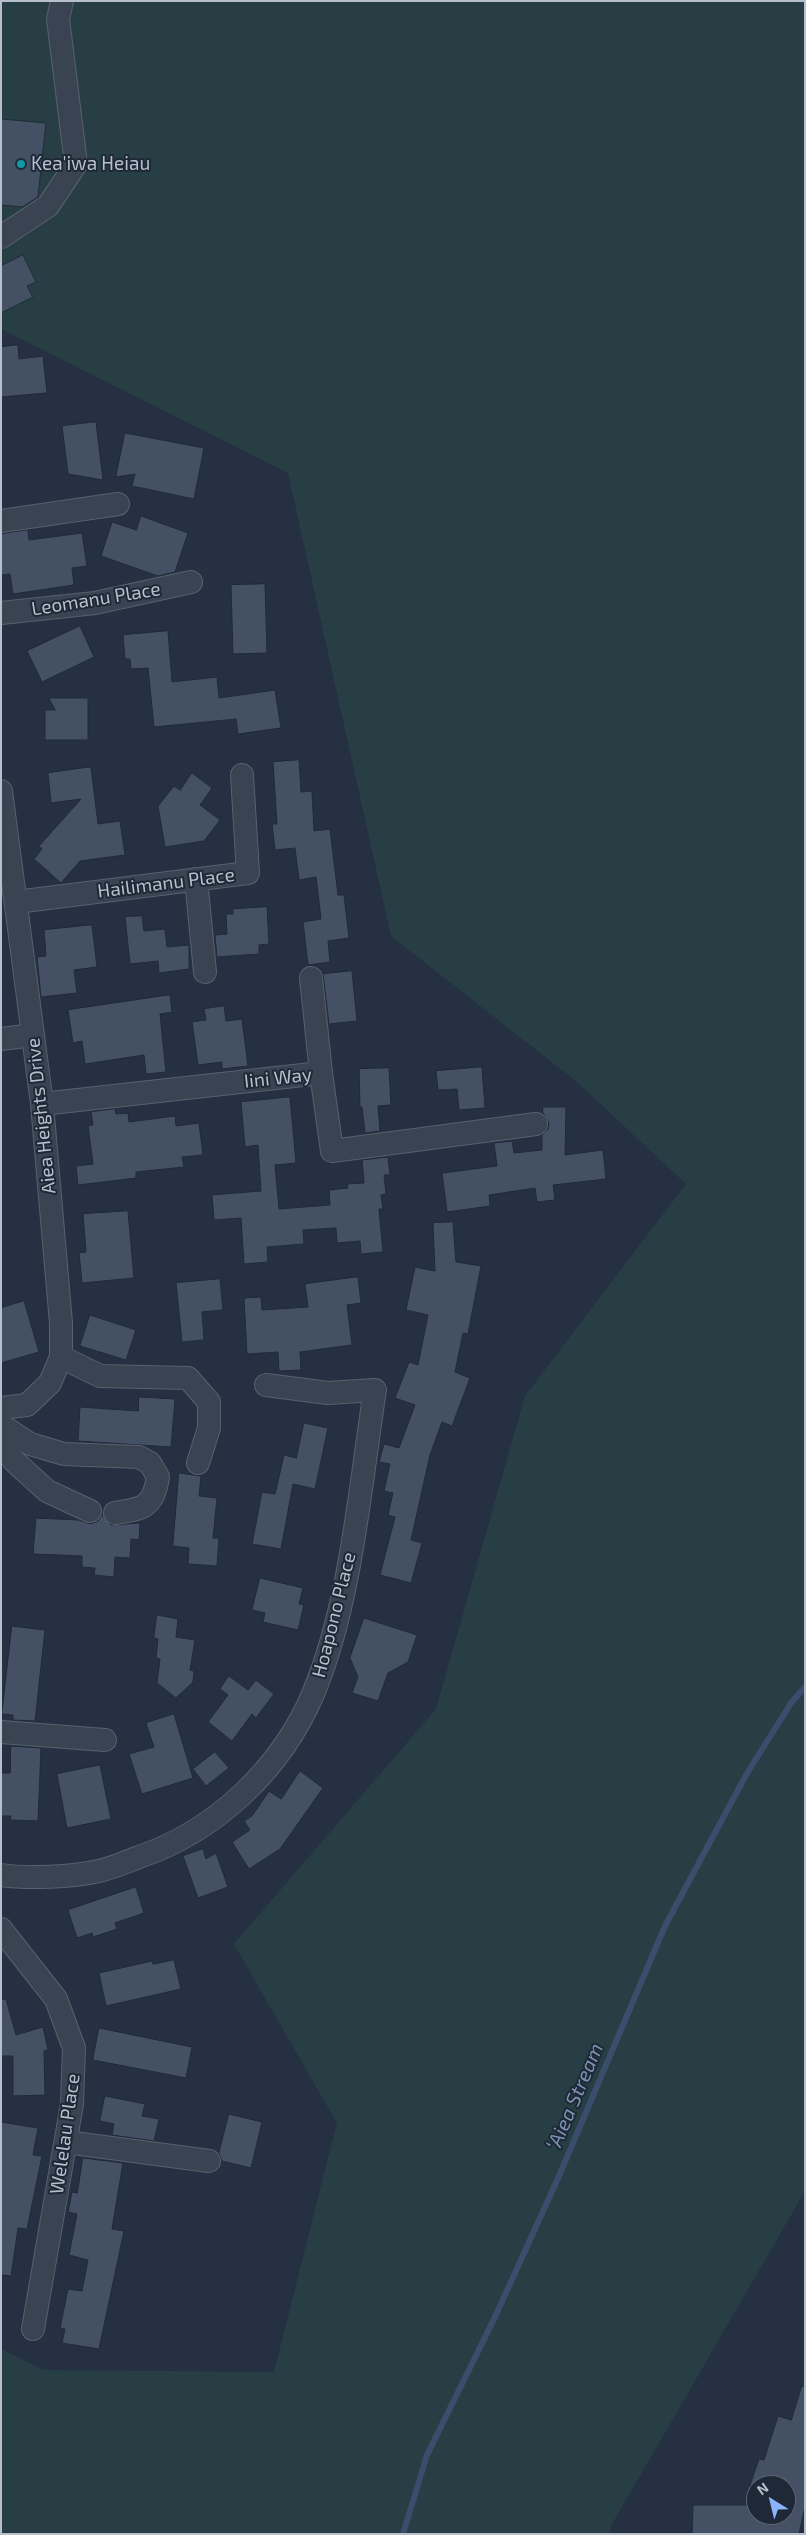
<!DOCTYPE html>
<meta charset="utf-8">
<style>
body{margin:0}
#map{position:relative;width:806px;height:2535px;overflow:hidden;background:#253143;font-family:"Exo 2",sans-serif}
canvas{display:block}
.frame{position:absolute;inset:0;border:2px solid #b7becc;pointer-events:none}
.north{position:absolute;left:746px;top:2475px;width:50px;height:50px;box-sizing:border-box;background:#1e2837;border:1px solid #5b6473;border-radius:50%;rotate:324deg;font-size:14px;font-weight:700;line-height:20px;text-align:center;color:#b7becc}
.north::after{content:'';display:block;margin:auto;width:18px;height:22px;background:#8bb3fc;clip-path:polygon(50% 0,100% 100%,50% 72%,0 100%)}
</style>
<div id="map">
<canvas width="806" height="2535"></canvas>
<div class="frame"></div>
<div class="north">N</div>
</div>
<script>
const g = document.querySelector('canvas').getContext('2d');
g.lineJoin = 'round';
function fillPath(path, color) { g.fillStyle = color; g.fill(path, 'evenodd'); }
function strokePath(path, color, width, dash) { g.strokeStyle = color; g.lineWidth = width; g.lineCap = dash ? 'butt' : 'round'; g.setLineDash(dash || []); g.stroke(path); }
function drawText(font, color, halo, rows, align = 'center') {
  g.font = font + ' "Exo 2",sans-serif'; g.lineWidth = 4; g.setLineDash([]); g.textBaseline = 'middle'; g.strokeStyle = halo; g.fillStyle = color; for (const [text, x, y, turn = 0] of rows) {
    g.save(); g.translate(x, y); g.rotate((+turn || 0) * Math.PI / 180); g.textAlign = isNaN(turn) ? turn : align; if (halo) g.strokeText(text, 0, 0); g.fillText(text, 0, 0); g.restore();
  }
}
const green = new Path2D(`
 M1,1H805V2191L612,2524L609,2534H1V2349L43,2370L274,2372L337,2123L234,1944L436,1709L525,1396L686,1184L576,1081L391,936L288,473L1,329Z`);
const stream = new Path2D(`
 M403,2534L427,2455L495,2317L559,2176L665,1926L746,1775L791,1703L805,1687`);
const building = new Path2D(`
 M1,119L46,123L38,197L22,207L1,205Z
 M23,255L36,282L27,286L33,297L1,313V266Z
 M18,345L19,359L43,356L47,393L1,397V347Z
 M96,422L103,480L68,474L62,426Z
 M125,433L204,448L194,499L132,486L135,474L116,477Z
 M141,516L188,533L175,572L158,576L101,556L112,522L136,530Z
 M28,530L29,540L82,533L87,566L72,568L74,585L13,594L10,574L1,575V534Z
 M265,584L267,653L233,654L231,585Z
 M80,626L94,657L42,682L27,651Z
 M168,631L172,682L217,677L219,698L275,690L281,728L238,734L236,719L154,727L148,668L131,669L130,659H125L123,635Z
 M49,698H88V740H45V710H55Z
 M299,760L301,792L312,791L314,831L330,829L338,895H344L349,938L328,941L330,962L308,965L303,922L321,919L316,877L299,880L295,848L275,850L272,824H277L273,762Z
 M91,767L98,824L120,821L125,855L80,861L61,883L34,859L42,849L39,846L81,799L51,803L48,773Z
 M192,773L212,788L200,805L220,820L204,841L165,847L158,806L174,786L180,790Z
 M267,907L269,944L259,945V954L217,957L215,935L227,934L226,914H233V909Z
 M142,916L144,931L165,929L167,947L189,945V969L159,973L158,961L130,964L125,917Z
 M92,925L97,967L74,970L77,993L41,997L37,957L46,956L44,930Z
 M352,971L357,1021L329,1024L323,974Z
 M170,995L172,1012L160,1014L166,1072L146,1074L144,1055L85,1064L82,1041L73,1043L68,1010Z
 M224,1006L226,1021L242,1019L248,1066L222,1069V1062L198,1065L192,1022L206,1020L204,1009Z
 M482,1067L485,1108L459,1110L457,1089L438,1090L436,1071Z
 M389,1068L391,1105L378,1106L380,1131L365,1133L362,1107H360L359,1069Z
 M290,1097L296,1163L275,1165L279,1209L330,1205L329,1190L348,1188L347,1184L364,1183L362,1160L388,1157L390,1175H384L386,1194L381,1195L383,1209H379L383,1252L361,1254L360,1241L337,1243L336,1228L303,1230L304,1244L267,1247L268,1262L244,1264L241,1218L214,1220L212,1195L261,1191L258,1145L245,1147L241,1102Z
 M543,1107H566L565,1155L603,1150L606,1179L553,1185L555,1200L537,1202L535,1188L489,1195L490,1206L447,1212L442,1173L497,1166L494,1143L512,1141L514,1153L542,1150V1135L548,1129L549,1123L543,1113Z
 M115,1109L116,1114L128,1113L129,1122L175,1116L176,1126L199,1123L203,1155L182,1157L184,1167L136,1172V1178L78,1185L76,1166L93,1164L88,1126L93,1125L91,1112Z
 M128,1211L134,1278L82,1283L79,1253L86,1252L83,1214Z
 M453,1222L456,1262L481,1266L468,1334L463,1333L455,1372L470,1378L452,1426L442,1422L430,1455L411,1540L422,1543L411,1583L380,1575L395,1517L388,1515L393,1493L384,1491L390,1464L379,1462L384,1444L399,1448L415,1405L395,1398L409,1362L418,1365L428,1315L406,1310L415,1267L435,1271L433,1223Z
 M358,1277L361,1303L347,1305L352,1345L300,1352L301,1370L279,1371L278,1352L247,1354L244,1298L261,1297L262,1310L308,1307L305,1284Z
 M220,1279L223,1310L202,1312L204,1340L182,1342L176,1283Z
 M24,1301L39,1352L1,1363V1308Z
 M90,1315L136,1330L126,1360L80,1346Z
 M139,1397L175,1399L171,1447L78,1441L80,1407L138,1411Z
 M304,1423L328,1428L315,1489L293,1484L281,1549L252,1544L262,1492L275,1494L284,1455L296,1458Z
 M179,1473L201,1476L199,1496L217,1498L213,1538H219L217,1566L188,1564L189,1548L173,1546Z
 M102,1515L111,1525L140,1523L139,1540L131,1539L130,1558L115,1557L114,1577L94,1575L95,1568L82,1567V1556L33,1554L36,1518L78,1520L91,1524L98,1521Z
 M260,1578L303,1588L299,1604L304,1605L298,1630L263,1622L265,1613L252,1610Z
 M157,1615L178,1619L176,1637L195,1640L190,1670L194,1671L193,1682L176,1698L157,1683L160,1659L156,1658L158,1639L154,1638Z
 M364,1618L417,1635L408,1662L388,1673L378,1701L352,1693L358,1677L350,1658Z
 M12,1626L45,1630L35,1721L13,1720V1715L2,1714Z
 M229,1676L248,1690L256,1680L274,1694L256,1718L252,1714L232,1741L208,1722L228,1695L220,1689Z
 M174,1714L193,1778L142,1794L129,1754L154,1747L146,1723Z
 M11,1746L41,1748L38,1821L10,1820L11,1816H1V1773H10Z
 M215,1752L229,1768L206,1786L193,1769Z
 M100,1765L111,1819L67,1828L57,1774Z
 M300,1771L323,1788L280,1849L249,1869L232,1842L250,1830L244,1821L252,1816L269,1791L281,1799Z
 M203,1849L206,1859L216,1853L228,1887L198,1898L183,1856Z
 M136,1887L144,1913L115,1923L117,1929L93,1937L92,1933L77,1938L68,1910Z
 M174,1960L181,1989L106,2006L99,1973L152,1961L153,1964Z
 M6,1999L16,2035L43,2027L48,2050L44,2051L45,2095L13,2096V2056H1V2000Z
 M99,2028L192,2047L186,2078L93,2060Z
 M105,2096L145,2104L142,2116L159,2119L154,2141L112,2135L114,2124L100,2121Z
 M229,2114L262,2122L251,2168L222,2161L219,2153Z
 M1,2122L38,2128L33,2155L42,2156L27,2229L18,2228L11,2276L1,2275Z
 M83,2158L123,2163L112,2229L124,2231L99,2349L62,2343L65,2329L60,2328L68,2289L82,2291L88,2260L69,2255L77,2214L68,2212L72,2192L77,2193Z
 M802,2386L805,2387V2506L799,2534H692L693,2505H756V2515H786V2485H750L759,2459L764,2460L778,2416L791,2420Z`);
const minor = new Path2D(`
 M1,237L48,206L76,164L58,19L62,1
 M1,521L118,504
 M1,613L95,603L191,582
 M1,791L42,1104L61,1323V1357L50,1383L27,1405L1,1408
 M196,879L205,972
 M16,902L248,873L242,775
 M311,978L321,1073
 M1,1039L33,1035
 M42,1104L321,1073L332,1151L536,1124
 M61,1357L100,1376L188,1378L209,1402V1428L198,1463
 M1,1425L30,1444L64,1454L139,1457L150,1463L158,1477C153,1507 144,1509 115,1513
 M1,1443L14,1461L47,1491L90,1511
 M1,1732L105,1740
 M1,1875C28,1879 72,1877 99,1871C112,1868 126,1862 139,1857C216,1831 281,1769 313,1694C351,1604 360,1486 375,1390L328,1393L266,1385
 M1,1929L56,1999L74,2048L72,2104L33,2329
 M66,2142L209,2161`);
const markers = [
 [21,164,5,"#0f9aa8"]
];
const poiNames = [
 ["Kea'iwa Heiau",31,164]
];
const streetNames = [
 ["Leomanu Place",96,599,-9],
 ["Hailimanu Place",166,883,-7],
 ["Iini Way",278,1078,-6],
 ["Aiea Heights Drive",41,1116,-96],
 ["Hoapono Place",334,1615,-76],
 ["Welelau Place",65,2134,-82]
];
const waterNames = [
 ["ʻAiea Stream",575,2097,-67]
];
fillPath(green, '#273f44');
strokePath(stream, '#3a4d6c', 6);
fillPath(building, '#445165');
strokePath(building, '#202a39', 1);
strokePath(minor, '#58616f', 24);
strokePath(minor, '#394352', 22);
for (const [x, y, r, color] of markers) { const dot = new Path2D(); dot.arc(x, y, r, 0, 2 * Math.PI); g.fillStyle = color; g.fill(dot); strokePath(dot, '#1e2837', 2); }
drawText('19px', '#b7becc', '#1e2837', poiNames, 'left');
drawText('19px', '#b7becc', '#1e2837', streetNames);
drawText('italic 20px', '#7c93b4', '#1e2837', waterNames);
</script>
